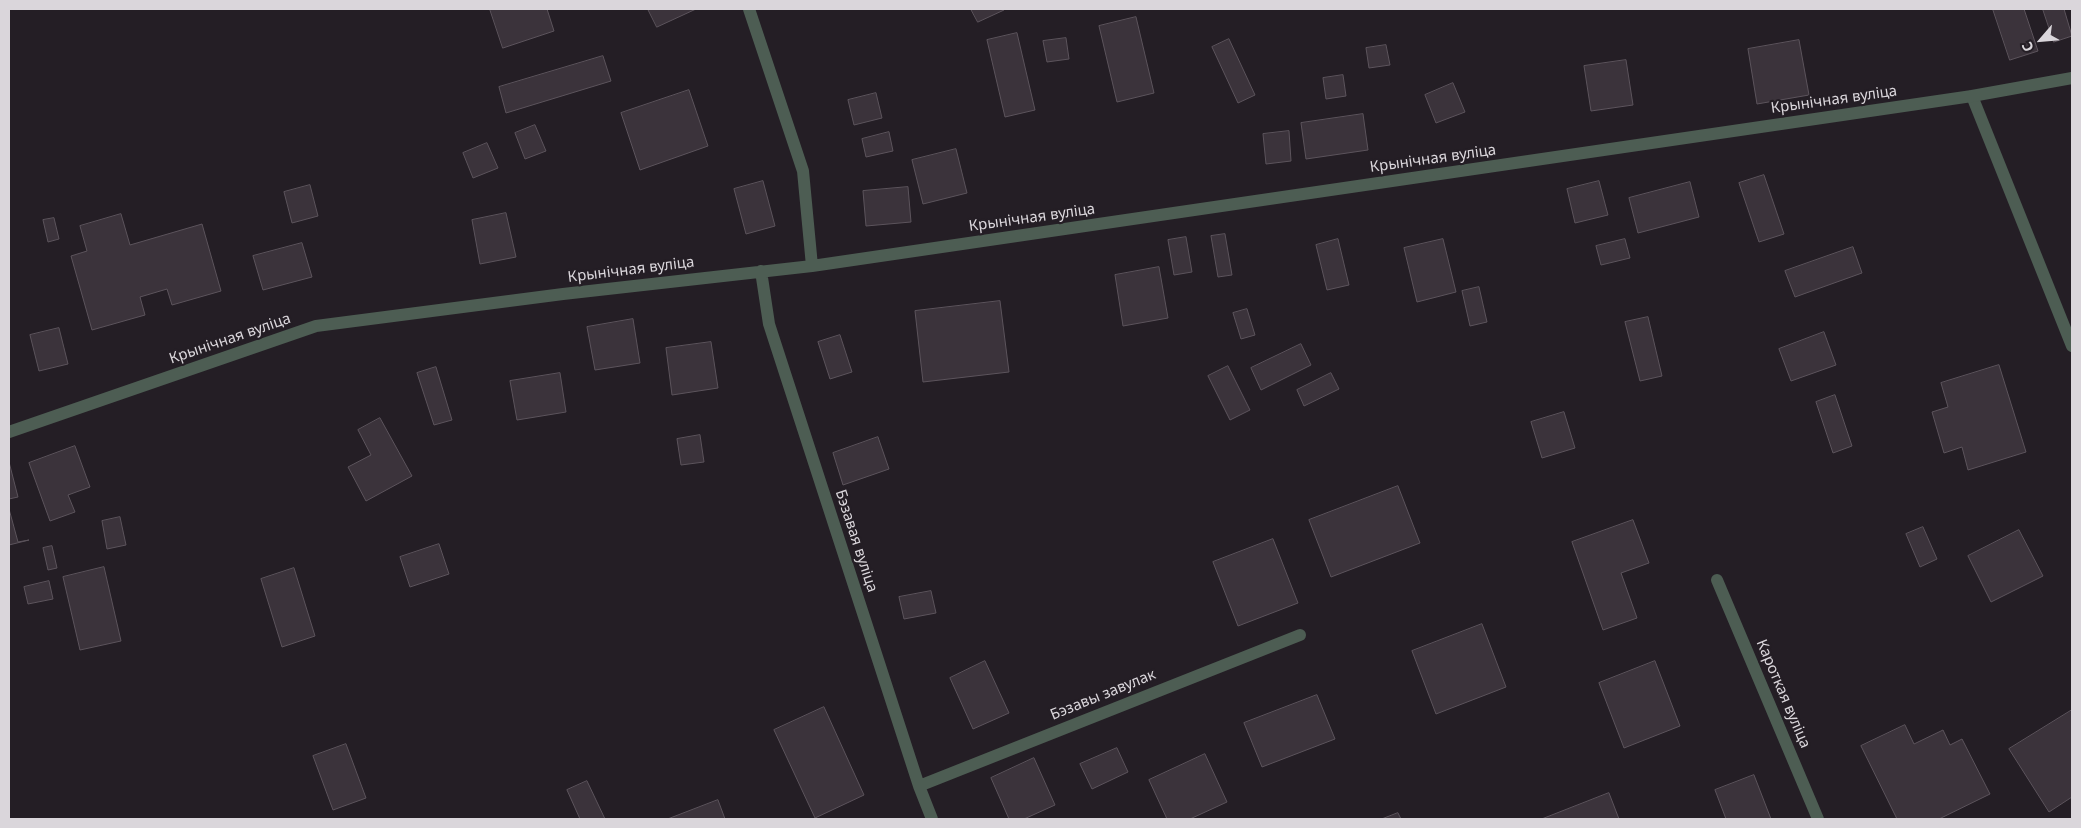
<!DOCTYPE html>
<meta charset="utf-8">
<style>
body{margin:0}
#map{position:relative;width:2081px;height:828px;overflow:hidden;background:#241e25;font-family:"Noto Sans",sans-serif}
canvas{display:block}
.frame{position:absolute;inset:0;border:10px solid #dad6db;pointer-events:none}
.north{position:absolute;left:2016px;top:15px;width:50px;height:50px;-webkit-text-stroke:4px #241e25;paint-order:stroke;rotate:243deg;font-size:14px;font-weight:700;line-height:20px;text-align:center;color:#dad6db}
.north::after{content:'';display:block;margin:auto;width:18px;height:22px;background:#dad6db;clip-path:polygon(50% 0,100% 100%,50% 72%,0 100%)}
</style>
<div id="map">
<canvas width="2081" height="828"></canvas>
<div class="frame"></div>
<div class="north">С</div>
</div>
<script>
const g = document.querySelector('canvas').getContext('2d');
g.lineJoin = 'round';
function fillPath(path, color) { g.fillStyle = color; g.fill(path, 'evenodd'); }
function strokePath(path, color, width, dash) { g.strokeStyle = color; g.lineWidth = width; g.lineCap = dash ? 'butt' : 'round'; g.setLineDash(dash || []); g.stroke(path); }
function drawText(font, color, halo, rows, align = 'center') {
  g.font = font + ' "Noto Sans",sans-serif'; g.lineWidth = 4.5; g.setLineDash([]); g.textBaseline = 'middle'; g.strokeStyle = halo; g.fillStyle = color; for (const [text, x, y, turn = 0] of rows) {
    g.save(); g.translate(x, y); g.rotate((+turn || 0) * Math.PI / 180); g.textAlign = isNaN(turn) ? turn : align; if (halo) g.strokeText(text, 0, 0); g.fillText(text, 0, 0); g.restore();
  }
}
const building = new Path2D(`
 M490,9H547L554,31L503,48Z
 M648,9H696L657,27Z
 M971,9H1003L1004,10L978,22Z
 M1993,9H2024L2038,51L2010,60Z
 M2043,9H2064L2072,36L2054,42Z
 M1136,17L1154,93L1117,102L1099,26Z
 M1017,33L1035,110L1005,117L987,40Z
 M1066,38L1069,59L1047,62L1043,41Z
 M1229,39L1255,95L1238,103L1212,47Z
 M1799,40L1809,95L1757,104L1748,49Z
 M1386,45L1390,65L1369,68L1366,48Z
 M603,56L611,81L506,113L499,87Z
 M1626,60L1633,105L1591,111L1584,66Z
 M1343,75L1346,96L1326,99L1323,78Z
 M1453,83L1465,112L1436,123L1425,95Z
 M689,90L708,146L640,170L621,113Z
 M876,93L882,118L854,125L848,100Z
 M1363,114L1368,150L1306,159L1301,123Z
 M535,125L546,151L525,159L515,133Z
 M1289,131L1291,161L1266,164L1263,134Z
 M889,132L893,151L866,157L862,139Z
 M487,143L498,168L473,178L463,153Z
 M956,149L967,193L923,204L912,160Z
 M1764,175L1784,234L1759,242L1739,183Z
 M763,181L775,226L746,234L734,189Z
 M1599,181L1608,215L1575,223L1567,189Z
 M1690,182L1699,217L1638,233L1629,198Z
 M310,185L318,216L292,223L284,192Z
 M908,187L911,222L866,226L863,191Z
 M506,213L516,257L480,264L472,220Z
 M121,214L130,245L202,224L221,291L172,305L167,289L140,297L145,315L92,330L71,256L87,251L80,226Z
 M54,218L59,239L48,242L43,220Z
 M1225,234L1232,275L1218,277L1211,236Z
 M1186,237L1192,272L1174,275L1168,240Z
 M1338,239L1349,285L1327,290L1316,245Z
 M1443,239L1456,292L1417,302L1404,248Z
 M1625,239L1630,258L1601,265L1596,246Z
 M302,243L312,277L263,290L253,256Z
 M1853,247L1862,273L1795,297L1785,271Z
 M1159,267L1168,318L1123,326L1115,275Z
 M1479,287L1487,322L1470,326L1462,291Z
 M1000,301L1009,372L923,382L915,311Z
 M1247,309L1255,335L1241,339L1233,313Z
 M1648,317L1662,376L1640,381L1625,322Z
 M633,319L640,363L595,370L587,327Z
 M59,328L68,364L39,371L30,335Z
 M1824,332L1836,365L1791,381L1779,349Z
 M840,335L852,372L830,379L818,342Z
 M711,342L718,388L672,395L666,348Z
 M1301,344L1311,365L1261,390L1251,368Z
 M1999,365L2026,452L1968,470L1962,447L1944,453L1932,412L1948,407L1941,383Z
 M1228,366L1250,410L1230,420L1208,376Z
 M436,367L452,420L434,425L417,373Z
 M560,373L566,412L517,420L510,381Z
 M1331,373L1339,389L1304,406L1297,390Z
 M1835,395L1852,446L1833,453L1816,402Z
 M1564,412L1575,448L1542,458L1531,422Z
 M380,418L412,476L366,501L348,467L371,455L358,430Z
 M700,435L704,462L681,465L677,439Z
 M878,437L889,469L843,485L833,453Z
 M75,446L90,487L68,495L75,512L50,521L29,463Z
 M9,462L18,497L9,499Z
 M1398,486L1420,543L1331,577L1309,520Z
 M9,509L18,542L29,540L9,545Z
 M120,517L126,545L107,549L102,521Z
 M1633,520L1649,563L1621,573L1637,618L1603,630L1572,542Z
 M1923,527L1937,559L1920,567L1906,534Z
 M2019,530L2043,576L1991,602L1968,556Z
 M1273,539L1298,603L1238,626L1213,562Z
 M439,544L449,574L410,587L400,557Z
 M52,546L57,568L48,570L43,548Z
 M104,567L121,641L80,650L63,577Z
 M294,568L315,636L282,647L261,579Z
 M49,581L53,599L28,604L24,587Z
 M931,591L936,613L904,619L899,597Z
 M1482,624L1506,687L1436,714L1412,651Z
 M985,661L1009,713L973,729L950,678Z
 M1655,661L1680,726L1624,748L1599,683Z
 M1317,695L1335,739L1262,767L1244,723Z
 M824,707L864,795L815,818L774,730Z
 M2072,710V797L2049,812L2009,749Z
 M1905,725L1914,744L1943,730L1950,745L1962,739L1990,794L1939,819H1897L1861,746Z
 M346,744L366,798L333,810L313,756Z
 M1117,748L1128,772L1092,789L1080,764Z
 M1205,754L1227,802L1190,819H1167L1149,780Z
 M1034,758L1055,805L1024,819H1009L991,778Z
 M1754,775L1771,819H1726L1715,790Z
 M587,781L605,819H580L567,790Z
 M1609,793L1619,819H1542Z
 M718,800L725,819H668Z
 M1398,813L1401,819H1382Z`);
const lane = new Path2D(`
 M1972,96L2072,346`);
const street = new Path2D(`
 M749,9L803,171L812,266
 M761,271L769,324L919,786L932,819
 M9,432L316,326L563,294L812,266L1972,96L2072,78
 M1717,580L1818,819
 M919,786L1300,635`);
const streetNames = [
 ["Крынічная вуліца",1834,100,-8],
 ["Крынічная вуліца",1433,159,-8],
 ["Крынічная вуліца",1032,218,-8],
 ["Крынічная вуліца",631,270,-7],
 ["Крынічная вуліца",230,339,-19],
 ["Бэзавая вуліца",856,541,72],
 ["Кароткая вуліца",1783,694,67],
 ["Бэзавы завулак",1103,695,-22]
];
fillPath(building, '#3b333b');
strokePath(building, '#5c545c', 1);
strokePath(lane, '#4d5d53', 12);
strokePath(street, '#4d5d53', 12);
drawText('15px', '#dad6db', '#241e25', streetNames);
</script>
